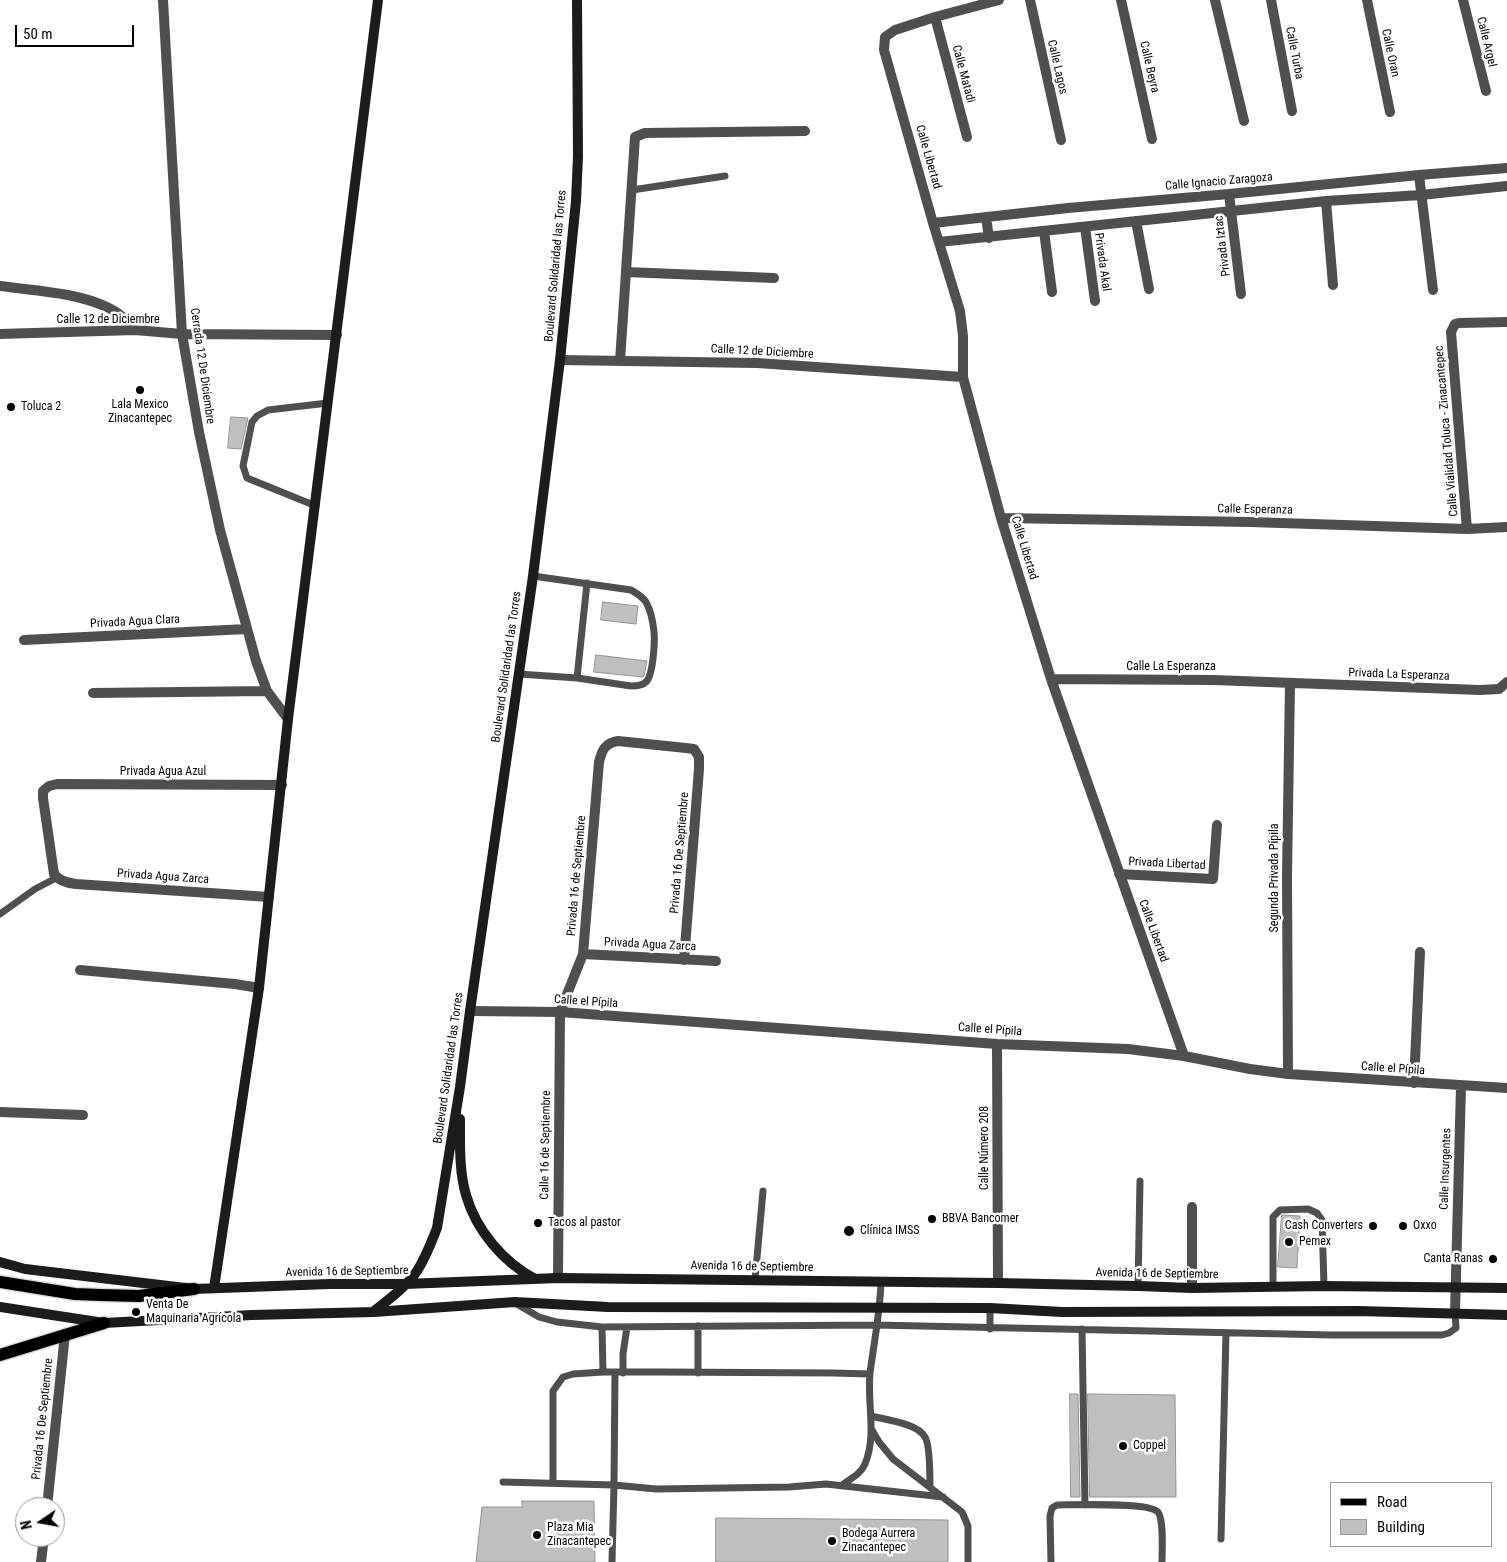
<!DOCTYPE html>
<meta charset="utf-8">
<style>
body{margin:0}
#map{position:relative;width:1507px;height:1562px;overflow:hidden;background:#fff;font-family:"Roboto Condensed",sans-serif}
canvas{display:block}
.legend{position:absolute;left:1330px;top:1482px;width:162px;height:65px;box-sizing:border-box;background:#fff;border:1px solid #999;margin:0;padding:6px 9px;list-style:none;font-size:15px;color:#000}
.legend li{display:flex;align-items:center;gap:10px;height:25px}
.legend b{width:25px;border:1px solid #999}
.north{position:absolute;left:15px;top:1497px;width:50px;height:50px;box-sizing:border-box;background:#fff;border:1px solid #999;border-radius:50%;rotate:258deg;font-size:14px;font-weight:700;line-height:20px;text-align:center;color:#000}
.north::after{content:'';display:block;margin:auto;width:18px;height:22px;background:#000;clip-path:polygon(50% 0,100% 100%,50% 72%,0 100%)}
.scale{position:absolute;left:15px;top:25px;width:119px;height:22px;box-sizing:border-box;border:2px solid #000;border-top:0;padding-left:6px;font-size:15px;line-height:18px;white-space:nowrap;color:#000;-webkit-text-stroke:4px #fff;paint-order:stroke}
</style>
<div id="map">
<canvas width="1507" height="1562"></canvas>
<ul class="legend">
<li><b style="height:6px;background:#000"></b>Road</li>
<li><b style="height:14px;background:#bfbfbf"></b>Building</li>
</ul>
<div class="north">N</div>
<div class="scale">50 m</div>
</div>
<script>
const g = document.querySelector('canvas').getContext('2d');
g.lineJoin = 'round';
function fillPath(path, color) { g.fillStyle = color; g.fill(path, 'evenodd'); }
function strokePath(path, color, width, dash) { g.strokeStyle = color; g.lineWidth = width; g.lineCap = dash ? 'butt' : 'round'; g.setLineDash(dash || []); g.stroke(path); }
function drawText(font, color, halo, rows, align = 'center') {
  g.font = font + ' "Roboto Condensed",sans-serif'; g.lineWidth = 5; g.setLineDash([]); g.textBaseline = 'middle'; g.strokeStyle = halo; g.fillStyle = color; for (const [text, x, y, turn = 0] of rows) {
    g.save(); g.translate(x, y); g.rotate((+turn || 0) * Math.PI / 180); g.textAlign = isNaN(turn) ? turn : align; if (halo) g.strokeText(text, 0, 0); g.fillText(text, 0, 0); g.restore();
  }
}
const building = new Path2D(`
 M231,417L248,418L241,449L228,448Z
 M603,602L638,606L636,624L601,620Z
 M596,655L647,661L644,676L643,677L594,672Z
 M1282,1215L1300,1216L1297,1268L1278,1267Z
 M1070,1394H1078L1080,1497H1071Z
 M1088,1394L1175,1395L1176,1497H1090Z
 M522,1501H594L595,1562H476L482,1507H522Z
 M716,1518L948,1520V1562H716Z`);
const service = new Path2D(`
 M632,190L725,176
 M316,506L247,478L243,466L252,422L257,416L268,410L328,403
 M519,674L577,678L631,686C636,686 642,686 646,682C653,676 655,642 654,632C653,622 651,611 646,602C642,596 636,593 631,590L533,576
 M577,678L587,583
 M0,914L35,889L56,878
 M755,1280L763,1191
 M1138,1286L1140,1181
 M1273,1287V1217L1280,1210L1308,1209L1317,1213L1322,1220L1324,1286
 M515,1303L539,1317L557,1322L602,1327L876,1325L1332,1335H1442L1449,1333L1456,1328L1455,1313
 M602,1327L603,1372
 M990,1329V1308
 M1082,1329L1085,1505
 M623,1373V1354L627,1327
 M698,1373V1326
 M871,1416C886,1420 917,1423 925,1437C930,1445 930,1476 930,1487
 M872,1430L879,1442L893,1459L962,1512L968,1526V1562
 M503,1482L614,1485L656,1489L789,1487L826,1484L943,1497
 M553,1483V1391L563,1377L573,1374L603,1372H661L833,1373L870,1374
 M842,1485C850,1479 861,1474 865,1464C877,1435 867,1404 870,1373C874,1343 880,1313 881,1282
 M1221,1539L1226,1333
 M612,1562L614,1485L615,1372
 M1051,1562L1050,1516L1052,1508L1057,1505C1073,1505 1150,1502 1158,1512C1164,1520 1162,1551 1162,1562`);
const minor = new Path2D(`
 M163,0L182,334L199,432L220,530L256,661L267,691L288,719
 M999,0L935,17L895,30L885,37L884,50L933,223L960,311L963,336V377L1001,518L1051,679L1184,1056
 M1030,0L1061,140
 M1121,0L1152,139
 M1215,0L1244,121
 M1271,0L1292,111
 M1367,0L1390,112
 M1463,0L1486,91
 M935,17L967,137
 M1419,175L1433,290
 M1229,194L1241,294
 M1326,201L1333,285
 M986,217L989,238
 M1136,221L1149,289
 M933,223L1068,208L1229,194L1419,175L1507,168
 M1085,227L1095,301
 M1044,231L1052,292
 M939,242L1326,201L1421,195L1507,186
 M626,272L774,278
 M0,286C36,291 76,292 109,308C120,313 127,321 135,330
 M0,334L135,330L182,334L337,335
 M560,360L757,363L963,377
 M620,361L635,137L645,133L805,131
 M1001,518L1250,522L1467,529L1507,527
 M1467,529L1451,332L1455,324L1459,323L1507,322
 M24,640L247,629
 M1051,679L1214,680L1480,690L1499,689L1507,682
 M93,693L267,691
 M1119,874L1213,879L1217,825
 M269,897L76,884C67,883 59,881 54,874L43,798V791L49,786L57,784L282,785
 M583,954L716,961
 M80,970L235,984L259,988
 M470,1011L560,1012L997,1044L1128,1049L1184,1056L1250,1069L1288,1074L1507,1088
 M997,1044L998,1283
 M1288,1074L1287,876L1290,683
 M1414,1083L1420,952
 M0,1112L83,1115
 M1192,1207V1288
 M558,1278L560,1012L583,954L599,762C602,750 605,743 618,741L686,748L694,749L699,757V769L684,960
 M1455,1313L1461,1086
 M47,1507L65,1334
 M41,1562L44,1537`);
const secondary = new Path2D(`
 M460,1119C460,1144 459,1171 466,1195C476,1230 503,1262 535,1279
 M0,1262L25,1269L194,1289L329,1284H405L558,1278L998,1283L1138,1286L1192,1288L1324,1286L1507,1288
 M214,1288L259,988L288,719L378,0
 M0,1307L104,1323L252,1315L374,1312L515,1302L608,1307L990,1308L1062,1312L1358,1311L1507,1315
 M374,1311C388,1300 407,1286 417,1271C426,1257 431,1243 437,1228L460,1087L470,1011L533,576L560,360L576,201L578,156L577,0`);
const primary = new Path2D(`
 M0,1282L75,1294L101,1295L139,1296L194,1289
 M0,1355L104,1323`);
const markers = [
 [140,390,5,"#000"],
 [11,407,5,"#000"],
 [932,1219,5,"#000"],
 [538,1223,5,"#000"],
 [1373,1226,5,"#000"],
 [1403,1226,5,"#000"],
 [849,1231,6,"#000"],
 [1289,1242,5,"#000"],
 [1493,1259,5,"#000"],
 [136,1312,5,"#000"],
 [1123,1446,5,"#000"],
 [537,1535,5,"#000"],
 [832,1541,5,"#000"]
];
const streetNames = [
 ["Calle Argel",1486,42,76],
 ["Calle Turba",1294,53,79],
 ["Calle Oran",1390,53,78],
 ["Calle Lagos",1057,67,77],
 ["Calle Beyra",1149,67,77],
 ["Calle Matadi",963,74,75],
 ["Calle Libertad",928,157,74],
 ["Calle Ignacio Zaragoza",1219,182,-5],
 ["Privada Iztac",1223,246,-97],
 ["Privada Akal",1102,262,82],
 ["Boulevard Solidaridad las Torres",556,266,-85],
 ["Calle 12 de Diciembre",108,320],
 ["Calle 12 de Diciembre",762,352,3],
 ["Cerrada 12 De Diciembre",202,366,82],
 ["Calle Vialidad Toluca - Zinacantepec",1447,431,-95],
 ["Calle Esperanza",1255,510,1],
 ["Calle Libertad",1024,548,73],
 ["Privada Agua Clara",135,622,-3],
 ["Boulevard Solidaridad las Torres",507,667,-82],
 ["Calle La Esperanza",1171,667],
 ["Privada La Esperanza",1399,675,2],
 ["Privada Agua Azul",163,772],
 ["Privada 16 De Septiembre",680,853,-85],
 ["Privada Libertad",1167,864,3],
 ["Privada 16 de Septiembre",577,876,-85],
 ["Privada Agua Zarca",163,877,4],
 ["Segunda Privada Pípila",1275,878,-90],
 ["Calle Libertad",1153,931,70],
 ["Privada Agua Zarca",650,945,3],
 ["Calle el Pípila",586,1002,4],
 ["Calle el Pípila",990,1030,4],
 ["Boulevard Solidaridad las Torres",449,1068,-82],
 ["Calle el Pípila",1393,1069,4],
 ["Calle 16 de Septiembre",546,1145,-89],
 ["Calle Número 208",985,1148,-90],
 ["Calle Insurgentes",1446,1169,-88],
 ["Avenida 16 de Septiembre",752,1267,1],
 ["Avenida 16 de Septiembre",347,1272,-1],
 ["Avenida 16 de Septiembre",1157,1274,1],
 ["Privada 16 De Septiembre",43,1419,-84]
];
const poiNames = [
 ["Lala Mexico",140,405,"center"],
 ["Zinacantepec",140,419,"center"],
 ["Toluca 2",21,407],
 ["BBVA Bancomer",942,1219],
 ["Tacos al pastor",548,1223],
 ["Cash Converters",1363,1226,"right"],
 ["Oxxo",1413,1226],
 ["Clínica IMSS",860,1231],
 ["Pemex",1299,1242],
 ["Canta Ranas",1483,1259,"right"],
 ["Venta De",146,1305],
 ["Maquinaria Agrícola",146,1319],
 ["Coppel",1133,1446],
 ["Plaza Mia",547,1528],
 ["Zinacantepec",547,1542],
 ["Bodega Aurrera",842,1534],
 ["Zinacantepec",842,1548]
];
fillPath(building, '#bfbfbf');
strokePath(building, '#939393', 1);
strokePath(primary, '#dbdbdb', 15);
strokePath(service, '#4f4f4f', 7);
strokePath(minor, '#4f4f4f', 10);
strokePath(secondary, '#1c1c1c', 10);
strokePath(primary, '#000', 12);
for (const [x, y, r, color] of markers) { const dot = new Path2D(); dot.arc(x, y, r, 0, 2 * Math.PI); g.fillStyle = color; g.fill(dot); strokePath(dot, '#fff', 2); }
drawText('12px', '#000', '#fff', streetNames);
drawText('12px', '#000', '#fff', poiNames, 'left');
</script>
